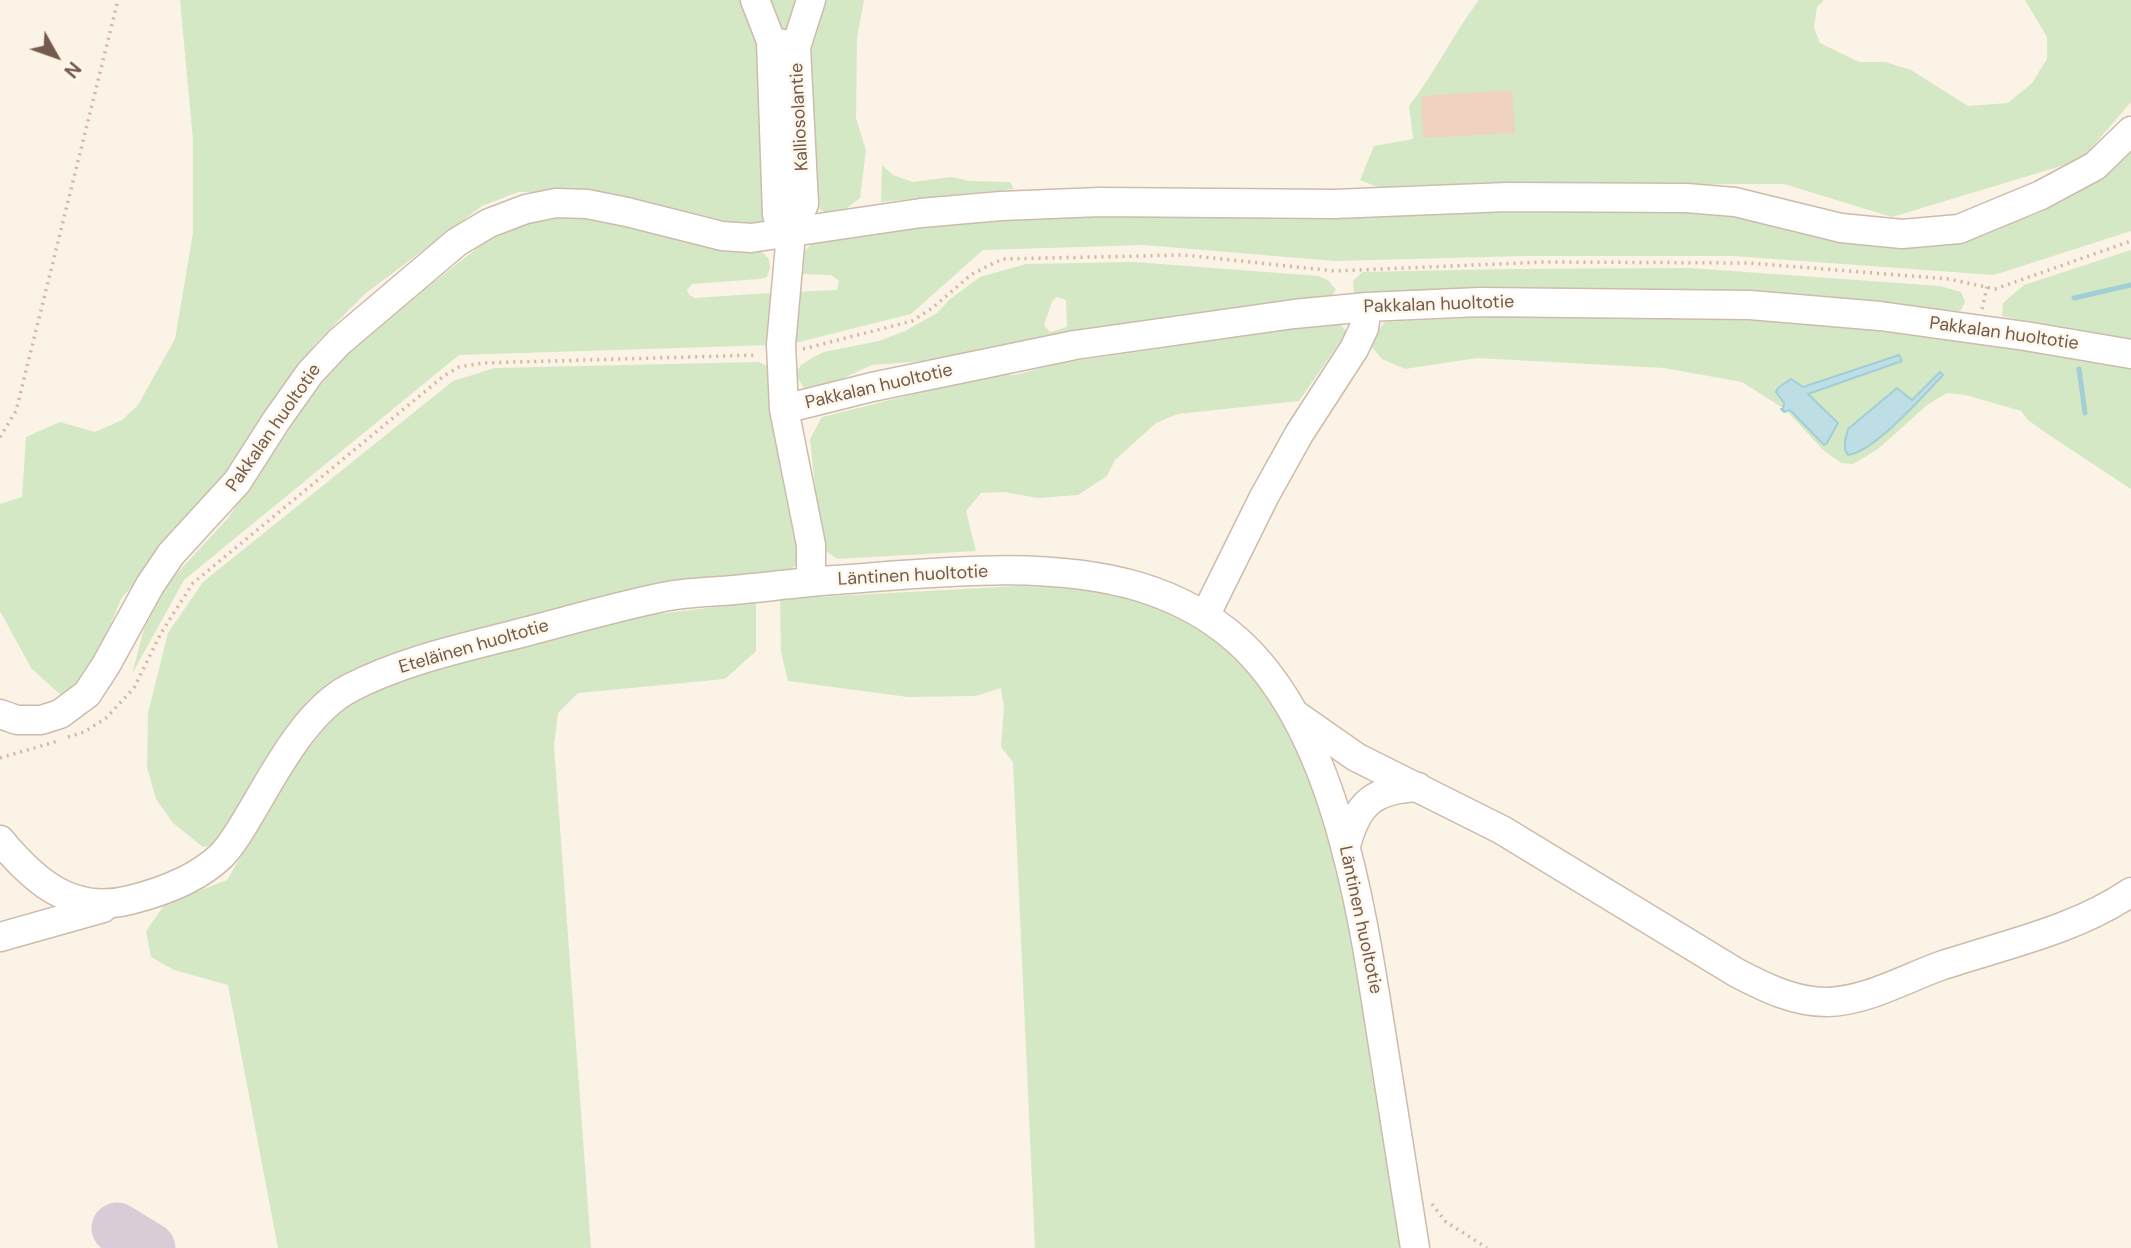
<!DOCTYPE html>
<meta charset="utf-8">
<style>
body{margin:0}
#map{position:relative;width:2131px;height:1248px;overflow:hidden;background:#fbf3e6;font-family:"DM Sans",sans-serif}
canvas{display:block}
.north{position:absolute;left:21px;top:21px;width:70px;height:70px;-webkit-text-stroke:5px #fef7ec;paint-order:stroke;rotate:130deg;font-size:19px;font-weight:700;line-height:28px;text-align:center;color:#745a4c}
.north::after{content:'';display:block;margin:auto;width:24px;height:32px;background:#745a4c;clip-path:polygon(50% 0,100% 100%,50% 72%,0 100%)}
</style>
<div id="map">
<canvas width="2131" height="1248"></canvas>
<div class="north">N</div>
</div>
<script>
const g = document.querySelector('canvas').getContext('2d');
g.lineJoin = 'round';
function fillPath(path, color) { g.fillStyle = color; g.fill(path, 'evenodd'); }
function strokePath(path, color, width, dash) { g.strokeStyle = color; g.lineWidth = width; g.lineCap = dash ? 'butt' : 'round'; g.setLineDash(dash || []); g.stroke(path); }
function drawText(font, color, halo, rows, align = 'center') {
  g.font = font + ' "DM Sans",sans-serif'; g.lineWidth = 5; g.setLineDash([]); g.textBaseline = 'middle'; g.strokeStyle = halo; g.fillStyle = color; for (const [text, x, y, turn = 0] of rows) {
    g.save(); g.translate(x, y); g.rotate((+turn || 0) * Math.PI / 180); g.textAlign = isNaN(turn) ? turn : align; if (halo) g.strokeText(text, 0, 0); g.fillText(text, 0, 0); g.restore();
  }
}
const green = new Path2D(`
 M180,0H749L760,29L768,224L743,225L612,193L518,192L482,206L366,293L316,343L257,424L232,467L121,599L95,662L64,698L31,668L0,611V504L22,497L26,437L60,422L95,432L122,420L138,405L175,339L193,233V140Z
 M761,0H794L795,37L788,39Z
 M821,0H864L857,38L856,118L866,150L860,198L847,208L828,213L820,210L815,200L807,57Z
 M1479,0H1824L1817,7L1814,28L1820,43L1859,62H1885L1911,70L1968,106L2008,103L2032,83L2047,59V37L2025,0H2131V102L2081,160L1892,217L1784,184L1416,185L1380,188L1360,180L1374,146L1413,139L1409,106C1435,73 1453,34 1479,0Z
 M2131,147V231L1994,275L1733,256H1524L1334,261L1144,245L983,250L911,314L791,344L793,292L837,290L839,281L831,275L798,274C801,254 804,246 823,238L964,221L1149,214L1465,210L1690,211L1732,216L1809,233H1977L2034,215L2063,201L2100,177Z
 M882,165L893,175L913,182L951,177L970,181L1010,182L1014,189L881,202Z
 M534,217L615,220L760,250L769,259L770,268L767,277L759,279L692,284L687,290L689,295L695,298L769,293L774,298L771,345L459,355L184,580L132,674L144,629L168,583L228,518L315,392L340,361L362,338L498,232Z
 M2131,250V346L2002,316L2003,303L2024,285Z
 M1134,262L1319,276L1329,281L1336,290L1332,295L1319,298L952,359L872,365L815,391L805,389L797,377V371L801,365L812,358L824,352L879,341L905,331L937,313L950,299L980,277L1026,264ZM1057,297L1066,300L1067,327L1050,332L1044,325L1052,301Z
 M1690,268L1940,286L1961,292L1965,302L1961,310L1951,314L1773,296L1586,289L1354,295L1353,281L1362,272L1508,269Z
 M1570,313C1667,317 1765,320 1862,328C1953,336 2042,352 2131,369V489L2046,433L2028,420L2021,411L1966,395L1947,393L1927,405L1878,449L1853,464L1841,463L1823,450L1786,410L1742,382L1664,368L1477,358L1405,369L1382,359L1372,347L1373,336L1385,322Z
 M1328,324L1341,325L1347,332L1299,401L1178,414L1156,423L1115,460L1107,476L1078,495L1038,498L1004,492L981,493L966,511L976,551L837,559L826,551L820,532L810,439L822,417L995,374L1015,375L1061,363Z
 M759,362L767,366L774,374L802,543L798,563L785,574L449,639L348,672L303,712L226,833L214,845L203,847L173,823L156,799L147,767L148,713L168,633L203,582L453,381L495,368Z
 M1019,586L1073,588L1132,597L1176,614L1210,633L1245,663L1303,753L1338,861L1405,1248H1035L1013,762L1001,747L1004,708L1001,688L975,696L908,697L788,681L781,652L780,599Z
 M756,602V651L725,679L578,693L558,713L554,746L591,1248H278L228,985L174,970L151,957L146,931L165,904L227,880L297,763L332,719L369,689L625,618Z`);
const water = new Path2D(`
 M1899,355L1902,361L1808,394L1838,423L1827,443L1824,445L1790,410L1784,412L1781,409H1783L1784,403L1776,392L1778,388L1791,379L1803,387Z
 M1940,372L1943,375C1923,396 1875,451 1848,455L1845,450V441L1848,429L1897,388L1912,400Z`);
const stream = new Path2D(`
 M2074,298L2131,285
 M2079,369L2085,413`);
const taxiway = new Path2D(`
 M117,1228L150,1248`);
const building = new Path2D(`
 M1512,90L1515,133L1423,138L1421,96Z`);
const path = new Path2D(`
 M1982,309L1987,287
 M803,349L912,321L931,309L972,274L1002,259L1184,255L1335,271L1544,262L1749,263L1949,279L1995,289L2131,241
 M0,437L16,411L118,0
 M68,737L84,732L106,718L134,688L161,633L193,583L445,375L459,367L483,363L758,355
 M0,758L58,741
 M1432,1204L1446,1222L1487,1248`);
const minor = new Path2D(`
 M755,0L771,41L787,45
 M811,0L796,47L804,204L791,234L781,345L784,409L811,545V582
 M771,41L777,215L791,234
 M784,409L872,387L1075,345L1294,314L1367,307L1480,302L1750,305L1880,316L2025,336L2131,354
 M1205,616L1264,497L1299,434L1354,349L1364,328L1367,307
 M0,714L17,720H41L60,714L87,694L106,665L150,585L171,554L237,482L276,421L310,373L339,342L457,242L489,223L526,209L556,203L587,204L627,212L722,236L751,238L921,213L1001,206L1100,202L1334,204L1507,197L1686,198L1735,202L1841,228L1902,234L1959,229L2041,195L2095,166L2131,131
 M1296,715L1356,757L1502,830L1737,973C1766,988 1794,1002 1827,1002C1867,1001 1906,978 1943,965C2007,944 2075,930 2131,892
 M0,840C34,881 72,915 130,900C162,892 197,879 221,856C233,844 241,829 250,814C275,772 306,711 350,688C398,663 453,650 505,637C557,624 610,608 663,597C686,592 711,592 734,590C768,587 802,582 836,580C933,573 1046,559 1140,587C1176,598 1210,616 1238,641C1334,728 1361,904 1380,1026C1392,1100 1404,1174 1415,1248
 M1346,846C1357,803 1374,789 1418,787
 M0,937L103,908`);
const streetNames = [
 ["Kalliosolantie",800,117,-93],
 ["Pakkalan huoltotie",1439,305,-2],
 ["Pakkalan huoltotie",2004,334,8],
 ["Pakkalan huoltotie",879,387,-13],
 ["Pakkalan huoltotie",274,428,-55],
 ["Läntinen huoltotie",913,576,-3],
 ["Eteläinen huoltotie",474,647,-16],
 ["Läntinen huoltotie",1360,920,78]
];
fillPath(green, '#d4e8c5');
fillPath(water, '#bcdee4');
strokePath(water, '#a2ced5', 2);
strokePath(stream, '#a2ced5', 5);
strokePath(taxiway, '#d8ccd6', 51);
fillPath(building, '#efd2bf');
strokePath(minor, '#cdbbad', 31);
strokePath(path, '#d4b6a2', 3.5, [2, 5]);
strokePath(minor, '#fff', 28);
drawText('18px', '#745a4c', '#fef7ec', streetNames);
</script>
